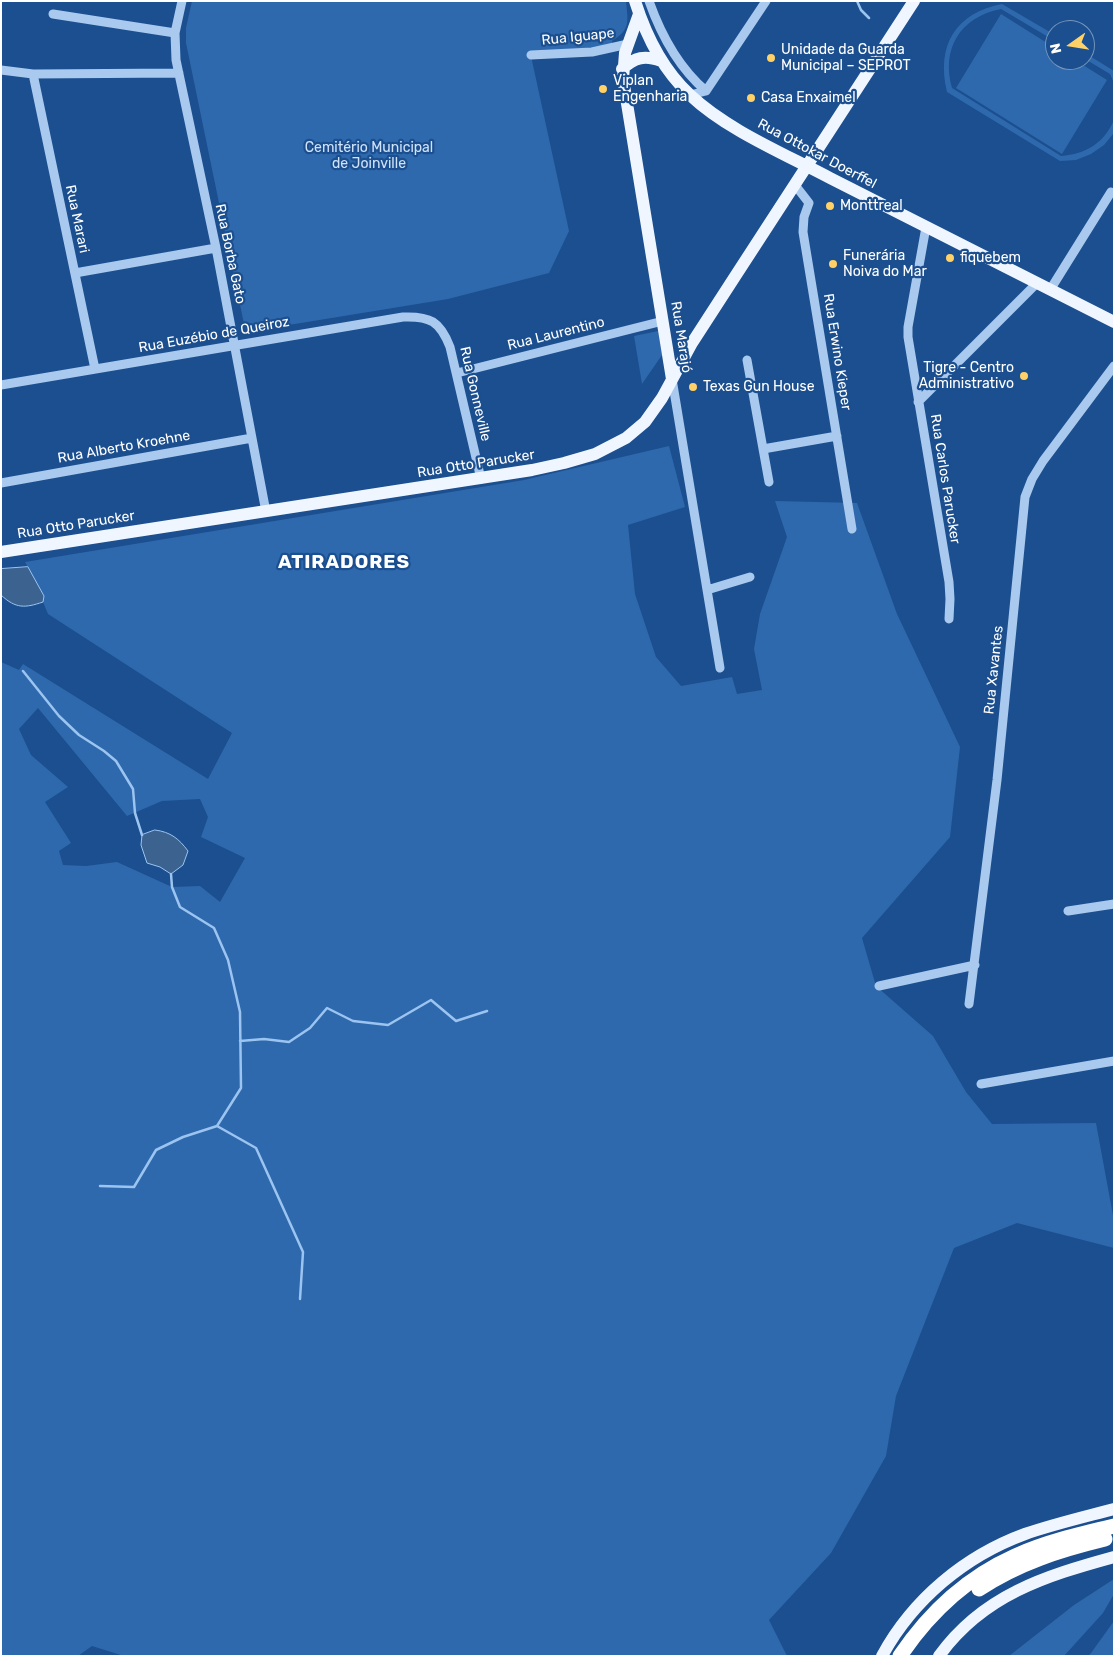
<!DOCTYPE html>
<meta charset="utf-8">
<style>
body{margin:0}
#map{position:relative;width:1115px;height:1657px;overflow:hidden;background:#1b4f8f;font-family:Rubik,sans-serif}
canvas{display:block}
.frame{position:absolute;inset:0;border:2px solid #fff;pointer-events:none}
.north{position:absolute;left:1045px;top:20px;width:50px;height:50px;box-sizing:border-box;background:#1b4f8f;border:1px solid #7695bc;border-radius:50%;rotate:257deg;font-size:14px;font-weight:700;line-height:20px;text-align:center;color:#fff}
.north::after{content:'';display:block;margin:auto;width:18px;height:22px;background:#ffd166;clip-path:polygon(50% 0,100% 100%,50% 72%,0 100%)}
</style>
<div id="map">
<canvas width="1115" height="1657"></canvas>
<div class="frame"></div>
<div class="north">N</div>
</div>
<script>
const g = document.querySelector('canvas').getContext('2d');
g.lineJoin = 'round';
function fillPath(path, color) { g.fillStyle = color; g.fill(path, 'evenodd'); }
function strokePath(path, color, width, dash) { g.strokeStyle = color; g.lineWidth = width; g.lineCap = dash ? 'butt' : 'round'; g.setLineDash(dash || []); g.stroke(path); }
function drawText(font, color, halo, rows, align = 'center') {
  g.font = font + ' Rubik,sans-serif'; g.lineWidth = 4.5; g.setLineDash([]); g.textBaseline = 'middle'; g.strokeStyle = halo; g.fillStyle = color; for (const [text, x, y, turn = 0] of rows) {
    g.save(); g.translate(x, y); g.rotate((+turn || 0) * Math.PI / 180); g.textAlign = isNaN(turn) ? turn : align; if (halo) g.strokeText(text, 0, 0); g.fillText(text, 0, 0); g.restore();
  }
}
const green = new Path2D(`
 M192,1H626C628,22 631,29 612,41V48L531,56L569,231L549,273L448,299L252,331L246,330L244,324L186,43V28Z
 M1002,4L1055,35V41L1001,9C960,17 941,49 952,88L1061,156C1086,154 1104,143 1114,120V133L1104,145L1091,154L1076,160L1060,161L947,92C936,46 955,13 1002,4Z
 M1001,14L1055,48V60H1075L1107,80L1062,154L956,88Z
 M1085,53L1114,71V83L1110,74L1085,59Z
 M658,331L662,355L642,384L634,336Z
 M669,446L685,507L628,525L635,594L656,657L681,686L732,677L737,694L762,690L754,649L760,614L787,537L775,501L857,503L897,614L960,747L950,837L862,938L876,986L933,1036L966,1092L992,1124L1096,1123L1114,1221V1248L1017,1223L954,1248L896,1396L886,1456L831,1553L769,1620L787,1656H124L92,1646L78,1656H1V662L19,670L23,664L208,779L232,733L48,614L43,602L44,596L25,562L524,480ZM38,708L127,816L162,801L200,799L208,817L201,837L245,858L220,902L200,886L172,887L117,862L86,866L63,865L59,851L71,843L45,802L68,787L31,755L19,729Z
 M1114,1579V1594L1103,1613L1064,1656H1009L1074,1605Z
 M1114,1621V1656H1088L1091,1653Z`);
const water = new Path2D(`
 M28,567L44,596L43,602C25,608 16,609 1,595V569Z
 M155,830C171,832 179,839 188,851L183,865L171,874L160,867L147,863L141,845L142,835Z`);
const stream = new Path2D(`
 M857,1L861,10L869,18
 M23,671L59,716L79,735L104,751L116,761L133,789L135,813L142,835
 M240,1041L264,1039L289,1042L310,1028L327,1008L353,1021L388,1025L431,1000L456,1021L487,1011
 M217,1126L256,1148L303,1252L300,1299
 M100,1186L134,1187L156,1150L183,1137L217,1126L241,1088L240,1012L228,960L214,928L180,907L172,887L171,874`);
const minor = new Path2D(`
 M182,1L175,33L176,60L216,248L266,512
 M649,1C661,35 678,67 706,91
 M53,14L175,33
 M531,55L592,52L628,44
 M1,70L33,74L179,73
 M33,74L95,369
 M690,95L706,91L766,1
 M795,185L809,203L804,217L803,232L852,529
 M926,227L908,327V337L949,582L950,599L949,619
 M75,273L216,248
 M1050,290L1111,192
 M747,360L769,482
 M457,373L663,321
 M672,379L720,668
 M1,385L403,317C430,316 440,321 450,347L481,479
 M918,402L1037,283
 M763,449L837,436
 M1,483L252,438
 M707,590L750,577
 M1068,911L1114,904
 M879,986L975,965
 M969,1004L997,780L1025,497L1032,479L1043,461L1114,366
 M981,1084L1114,1061`);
const major = new Path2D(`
 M635,1C646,36 663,70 690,95C727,130 785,154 830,178C924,226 1019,274 1114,322
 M639,14L625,53L623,79L672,379
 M622,69C635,57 645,55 661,61
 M1,552L532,470L564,463L595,454L626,438L645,422L662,398L692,343L736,275L914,1
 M882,1656C913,1599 965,1556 1025,1534C1054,1524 1084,1517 1114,1509
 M939,1656C983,1595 1045,1576 1114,1557`);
const highway = new Path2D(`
 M979,1589C1018,1563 1060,1550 1105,1539
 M900,1656C929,1613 968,1577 1015,1556C1046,1542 1080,1534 1114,1526`);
const markers = [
 [771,58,5,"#ffd166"],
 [603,89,5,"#ffd166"],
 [751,98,5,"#ffd166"],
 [830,206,5,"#ffd166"],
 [950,258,5,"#ffd166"],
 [833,264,5,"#ffd166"],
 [1024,376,5,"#ffd166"],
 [693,387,5,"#ffd166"]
];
const streetNames = [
 ["Rua Iguape",578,37,-6],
 ["Rua Ottokar Doerffel",817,154,28],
 ["Rua Marari",77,219,78],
 ["Rua Borba Gato",230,254,78],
 ["Rua Laurentino",556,334,-14],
 ["Rua Euzébio de Queiroz",214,335,-10],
 ["Rua Marajó",681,337,81],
 ["Rua Erwino Kieper",837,352,81],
 ["Rua Gonneville",475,394,77],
 ["Rua Alberto Kroehne",124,447,-10],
 ["Rua Otto Parucker",476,464,-9],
 ["Rua Carlos Parucker",945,479,81],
 ["Rua Otto Parucker",76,525,-9],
 ["Rua Xavantes",994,670,-84]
];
const poiNames = [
 ["Unidade da Guarda",781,50],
 ["Municipal – SEPROT",781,66],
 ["Viplan",613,81],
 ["Engenharia",613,97],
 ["Casa Enxaimel",761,98],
 ["Monttreal",840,206],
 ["Funerária",843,256],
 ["Noiva do Mar",843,272],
 ["fiquebem",960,258],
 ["Tigre - Centro",1014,368,"right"],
 ["Administrativo",1014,384,"right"],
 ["Texas Gun House",703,387]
];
const parkNames = [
 ["Cemitério Municipal",369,148],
 ["de Joinville",369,164]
];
const districtNames = [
 ["ATIRADORES",344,563]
];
fillPath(green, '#2e69ad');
fillPath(water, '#3c6290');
strokePath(water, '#9cc4f0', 1);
strokePath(stream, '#9cc4f0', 2.5);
strokePath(minor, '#a9c9ee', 9);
strokePath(major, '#f0f6ff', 12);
strokePath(highway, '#fff', 15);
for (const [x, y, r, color] of markers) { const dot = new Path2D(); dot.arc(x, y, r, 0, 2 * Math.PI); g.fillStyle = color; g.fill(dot); strokePath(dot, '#1b4f8f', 2); }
drawText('14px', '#fff', '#1b4f8f', streetNames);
drawText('14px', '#fff', '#1b4f8f', poiNames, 'left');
drawText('14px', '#cfe3fa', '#1b4f8f', parkNames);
g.letterSpacing = '1px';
drawText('bold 19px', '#fff', '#1b4f8f', districtNames);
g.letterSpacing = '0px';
</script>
